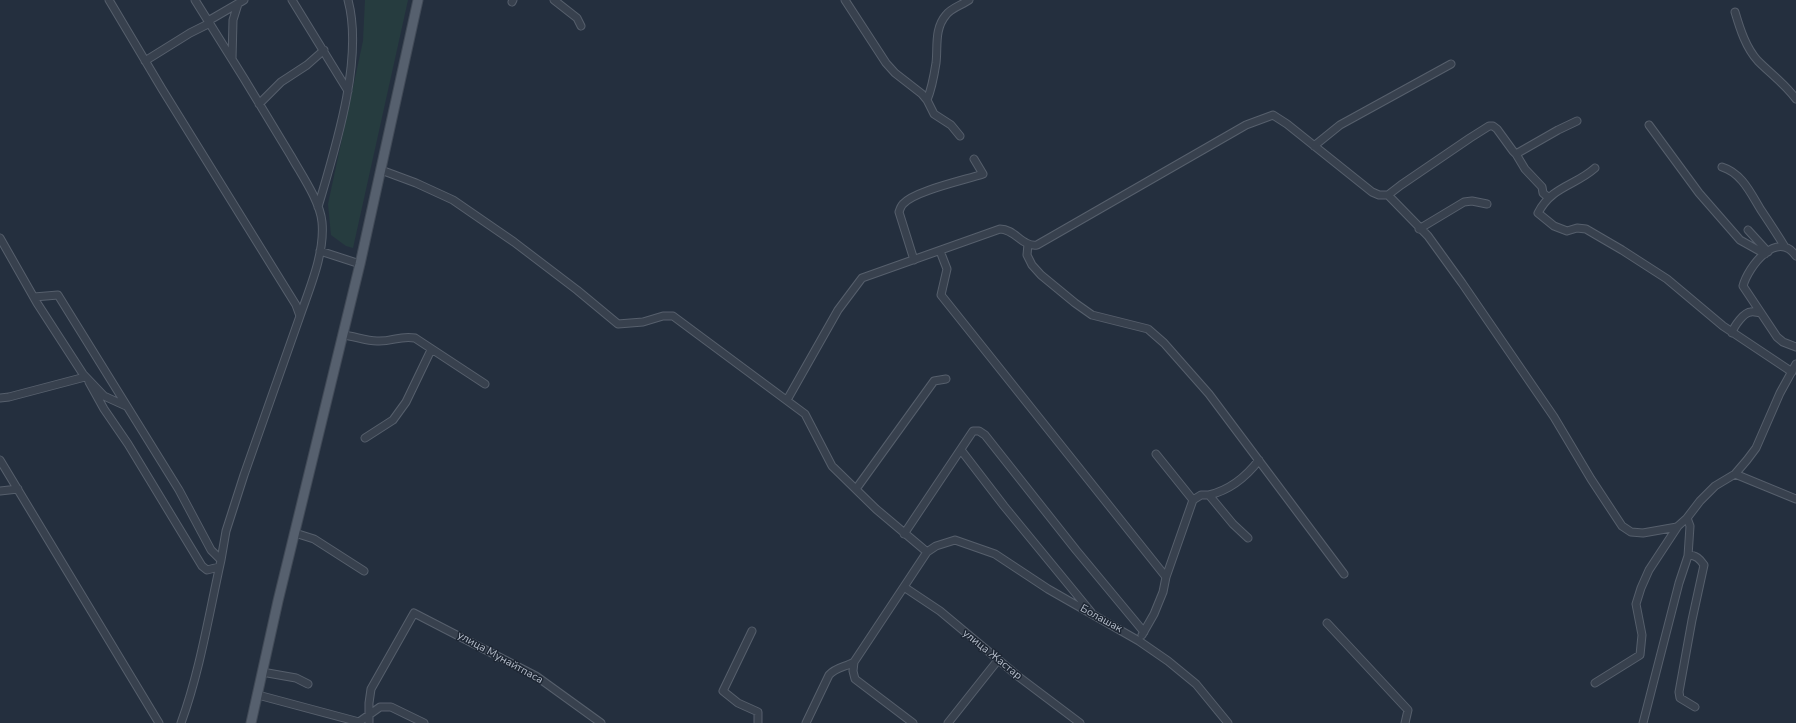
<!DOCTYPE html>
<meta charset="utf-8">
<style>
body{margin:0}
canvas{display:block;background:#242f3e}
</style>
<canvas width="1796" height="723"></canvas>
<script>
const g = document.querySelector('canvas').getContext('2d');
g.lineJoin = 'round';
function fillPath(path, color) { g.fillStyle = color; g.fill(path, 'evenodd'); }
function strokePath(path, color, width, dash) { g.strokeStyle = color; g.lineWidth = width; g.lineCap = dash ? 'butt' : 'round'; g.setLineDash(dash || []); g.stroke(path); }
function drawText(font, color, halo, rows, align = 'center') {
  g.font = font + ' "Nunito Sans",sans-serif'; g.lineWidth = 3; g.setLineDash([]); g.textBaseline = 'middle'; g.strokeStyle = halo; g.fillStyle = color; for (const [text, x, y, turn = 0] of rows) {
    g.save(); g.translate(x, y); g.rotate((+turn || 0) * Math.PI / 180); g.textAlign = isNaN(turn) ? turn : align; if (halo) g.strokeText(text, 0, 0); g.fillText(text, 0, 0); g.restore();
  }
}
const green = new Path2D(`
 M365,0H408L353,248L346,246L331,235L328,204L363,41Z`);
const minor = new Path2D(`
 M109,0L162,89L296,305L300,316L244,475L226,531L221,560
 M195,0C228,52 260,104 291,156C301,174 320,201 322,222C325,253 310,287 300,316
 M292,0L348,91
 M554,0L577,18L581,26
 M845,0L886,63L895,73L922,94L927,100L934,114L951,125L960,136
 M512,2L513,0
 M1735,12C1740,29 1746,48 1758,61C1771,74 1785,84 1796,99
 M208,21L244,0
 M232,59L233,20L238,4
 M145,61L190,33L210,23
 M927,100C932,88 934,76 936,63C938,47 934,29 946,15C951,8 962,5 969,0
 M259,104L281,82L307,65L324,50
 M1649,125L1699,193L1740,240L1765,254
 M1314,146L1340,125L1451,64
 M1516,154L1558,130L1577,121
 M1722,167C1742,173 1751,194 1761,210C1769,222 1777,234 1785,247
 M1595,168C1575,186 1552,186 1538,213L1554,226L1567,231L1577,228L1586,229L1622,250L1667,279L1723,326L1792,372
 M381,170L416,183L453,200L514,242L577,290L618,324L643,322L663,316H673L805,414L832,466L876,509L927,552
 M1388,195L1428,236L1462,283L1554,417L1591,479L1622,526L1631,532L1643,533L1677,527L1687,518
 M318,207C335,149 364,59 348,0
 M1419,229L1464,202L1472,201L1487,204
 M1748,230L1768,252
 M0,238L37,303L83,374L104,396L126,406
 M1028,244L1027,255L1032,265L1041,275L1075,303L1092,315L1148,329L1164,343L1209,394L1344,574
 M320,251L360,264
 M940,251L947,269L941,295L1166,577
 M1796,256C1777,229 1748,267 1743,286L1777,337L1783,342L1796,347
 M914,260L899,212C900,209 901,206 903,204C914,191 965,180 983,174L974,159
 M34,297L58,295L179,490L211,550L221,560C209,614 200,671 181,723
 M1732,333C1734,326 1744,312 1751,312C1754,311 1758,313 1761,313
 M343,335C354,336 366,341 377,341C392,342 400,335 415,338L485,384
 M89,382L104,409L128,444L202,566L207,570L219,567
 M0,398L9,397L85,377
 M787,400L838,310L862,278L1000,229C1015,229 1022,247 1037,245L1246,125L1273,115L1287,124L1372,192L1379,195H1388L1401,185L1470,138L1489,126H1493L1497,129L1513,151L1516,154L1525,169L1542,187L1543,193L1549,198
 M365,438L393,420L406,402L431,350
 M961,450L1004,506L1091,612
 M0,460L159,723
 M1735,474L1796,499
 M856,489L934,381L946,379
 M0,491L18,489
 M1209,495C1230,490 1246,477 1259,460
 M1193,500L1201,495H1209L1233,524L1248,538
 M295,533L314,539L364,571
 M904,534L973,431H979L985,435L1076,550L1144,632
 M1688,555C1696,555 1700,559 1704,565L1692,620L1679,692L1680,698L1695,707
 M904,587L940,611L1019,677L1080,723
 M1327,623L1408,710L1405,723
 M752,631L723,691L738,703L758,712V723
 M1142,635L1154,614L1163,592L1166,577L1193,500L1156,454
 M854,662L853,671L855,679L913,723
 M262,672L296,678L308,684
 M1595,683L1640,655L1642,635L1636,604L1641,588L1649,570L1678,526
 M258,695L359,722L380,707H391L424,723
 M369,723V703L371,689L414,613L536,676L601,723
 M806,723L829,675C836,667 846,667 854,662L927,552L936,546L955,540L995,554L1048,589L1139,641L1168,661L1196,684L1228,723
 M948,723L998,660
 M1643,723L1679,583L1688,556L1690,526L1687,518L1700,501L1715,486L1735,474L1747,460L1756,448L1780,393L1796,364`);
const major = new Path2D(`
 M251,723L278,601L360,264L418,0`);
const streetNames = [
 ["Болашак",1101,619,29],
 ["улица Жастар",992,655,39],
 ["улица Мунайтпаса",500,658,29]
];
fillPath(green, '#263c3f');
strokePath(minor, '#565f6c', 9);
strokePath(major, '#414a57', 11);
strokePath(minor, '#38414e', 7);
strokePath(major, '#56606e', 9);
drawText('11px', '#b4bcc9', '#1d2633', streetNames);
</script>
